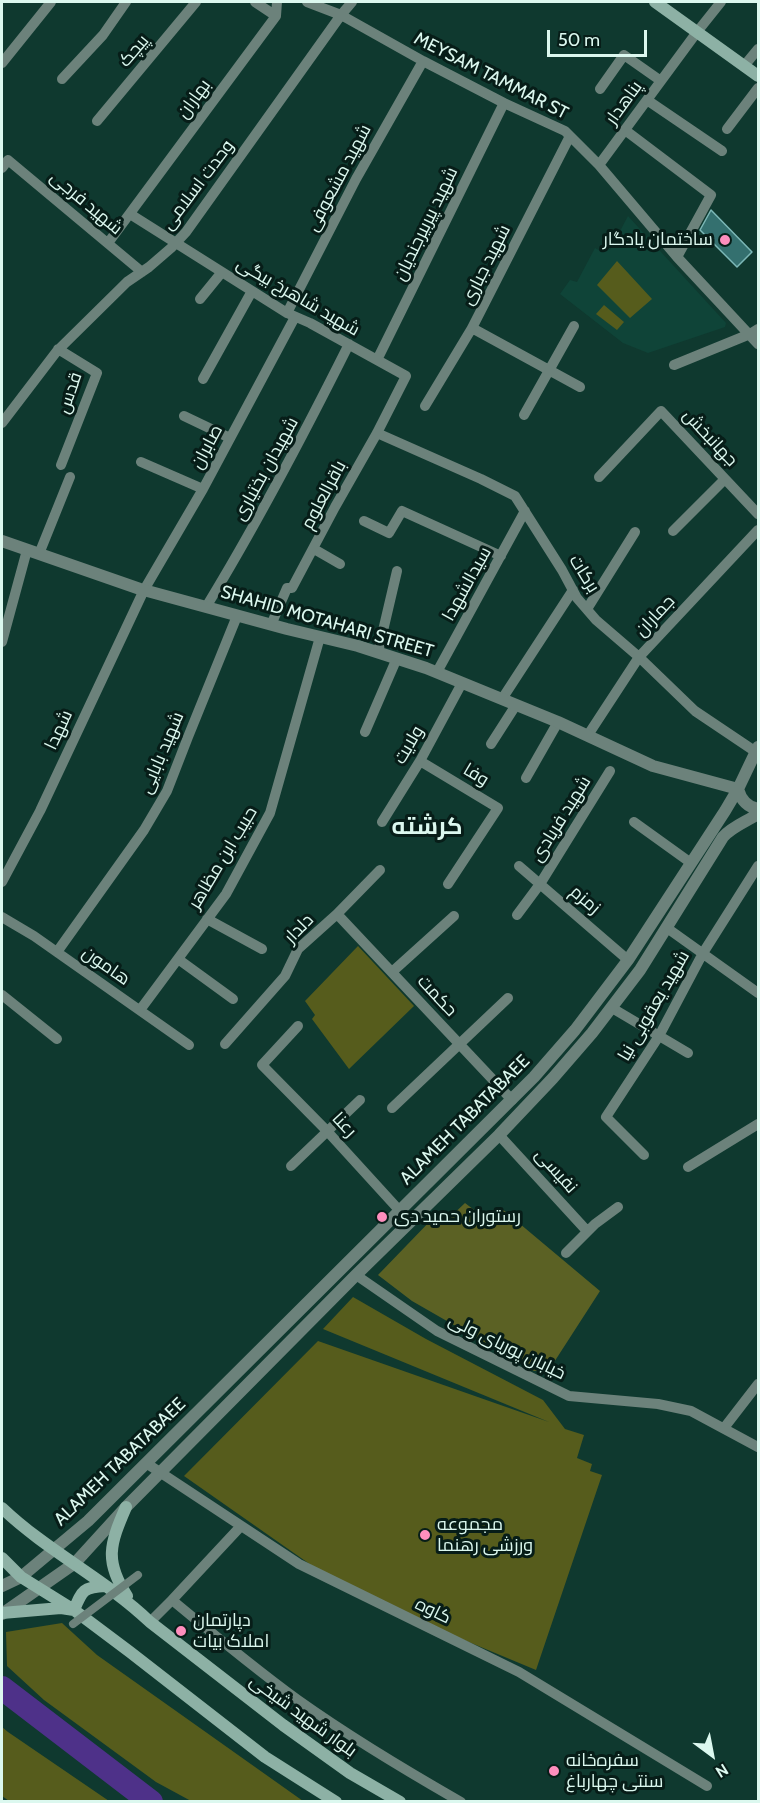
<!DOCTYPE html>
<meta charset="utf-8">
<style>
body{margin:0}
#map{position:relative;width:760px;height:1803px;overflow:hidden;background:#0f392f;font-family:Cabin,sans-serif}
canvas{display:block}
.frame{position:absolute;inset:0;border:3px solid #dcf8ef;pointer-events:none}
.north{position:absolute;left:682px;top:1725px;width:60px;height:60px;-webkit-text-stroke:4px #071d18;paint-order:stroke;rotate:148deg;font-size:16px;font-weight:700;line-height:24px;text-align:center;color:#dcf8ef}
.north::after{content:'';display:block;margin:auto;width:21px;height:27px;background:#dcf8ef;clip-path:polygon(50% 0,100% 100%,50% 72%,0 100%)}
.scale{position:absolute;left:547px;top:30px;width:100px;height:27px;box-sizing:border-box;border:3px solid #dcf8ef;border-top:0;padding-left:8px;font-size:18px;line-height:21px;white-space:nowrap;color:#dcf8ef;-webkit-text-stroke:4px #071d18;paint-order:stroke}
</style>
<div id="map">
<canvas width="760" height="1803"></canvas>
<div class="frame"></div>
<div class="north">N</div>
<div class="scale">50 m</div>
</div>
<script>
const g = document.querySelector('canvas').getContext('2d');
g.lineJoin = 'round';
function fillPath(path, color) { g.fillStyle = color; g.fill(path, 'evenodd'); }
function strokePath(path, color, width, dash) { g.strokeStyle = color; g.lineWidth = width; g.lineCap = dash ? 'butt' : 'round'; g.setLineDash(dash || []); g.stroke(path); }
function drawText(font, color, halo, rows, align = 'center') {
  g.font = font + ' Cabin,Cairo,sans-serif'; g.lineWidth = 6; g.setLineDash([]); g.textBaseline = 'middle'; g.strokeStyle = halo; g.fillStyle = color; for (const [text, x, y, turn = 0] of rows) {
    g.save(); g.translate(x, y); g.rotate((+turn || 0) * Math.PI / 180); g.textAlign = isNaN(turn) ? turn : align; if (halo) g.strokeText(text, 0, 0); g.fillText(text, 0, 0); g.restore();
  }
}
const built = new Path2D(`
 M628,216L726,323L725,327L648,353L623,343L560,294L570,280L577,282L595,248L602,252L605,248L610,250Z`);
const green = new Path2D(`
 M617,261L652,299L630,318L597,285Z
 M604,305L624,322L617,330L596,314Z
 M358,946L414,1006L349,1069L312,1019L315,1015L305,1001Z
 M353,1297L426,1339L543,1400L565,1429L584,1435L577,1458L592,1464L590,1471L602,1475L536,1670L351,1593L184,1476L318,1341L549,1422L323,1329Z
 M62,1623L97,1655L303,1801H191L156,1782L44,1700L7,1666L6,1632Z
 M2,1727L8,1732L109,1801H9L2,1796Z`);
const forest = new Path2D(`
 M465,1203L490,1222L501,1208L600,1291L549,1370L534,1371L412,1301L378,1275L434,1217L444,1223Z`);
const river = new Path2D(`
 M2,1688L151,1802`);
const building = new Path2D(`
 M711,210L752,252L737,267L700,230Z`);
const minor = new Path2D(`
 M255,2L276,16
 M307,2L341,15L423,61L504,103L565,131L599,165L677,257L758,344
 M2,63L51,2
 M744,66L758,49
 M62,79L103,35L126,2
 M600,89L624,55L661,81
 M647,100L722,151
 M97,121L196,2
 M727,129L758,88
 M625,130L711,195L677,257
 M599,165L697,32L721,2
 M2,168L8,160L142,272
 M130,214L287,313L310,323L406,376L377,433L335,507L292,588H287L271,625
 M108,243L276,16L277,2
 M200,299L222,272
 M287,313L356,179L423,61
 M472,328L580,387
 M58,349L97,373L61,465
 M377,360L504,103
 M674,365L750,334L758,329
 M203,379L252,291
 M425,406L472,328L570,136
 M524,415L574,326
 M184,416L230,438
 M2,423L57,351L127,282L149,267L171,248L186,232L341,15L352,2
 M377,433L481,479L515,496L562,570L577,598L596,620L639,657L695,711L756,752
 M141,462L203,489
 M599,477L661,411L758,514
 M364,521L389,533L402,511L501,556
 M673,531L725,479
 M314,549L340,564
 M39,554L70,477
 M206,607C258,522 304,434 349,344
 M587,609L635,532
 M2,642L27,550
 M378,652L397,571
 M437,672L525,511
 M502,699L573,590
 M365,732L397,658
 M588,735L639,657L758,530
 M491,744L516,705
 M420,761L498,808L448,884
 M526,778L558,722
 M382,822L420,761L462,683
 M634,822L691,863
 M519,866L628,960
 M2,882L40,811L144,590L203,489L295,317
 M337,914L512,1100
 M517,915L540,884L610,771
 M2,917L34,936L189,1045
 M207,919L262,949
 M667,928L758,993
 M57,952L144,830L167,791L188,737L237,616
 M178,959L233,999
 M392,972L454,916
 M2,995L57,1039
 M612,1008L688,1053
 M140,1010L226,894L270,813L320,637
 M298,1026L262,1065L327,1131L399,1210
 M225,1044L285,976L298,949L337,914L380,870
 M392,1108L508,998
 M499,1135L587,1231
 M644,1155L606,1117L659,1036L703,953L758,866
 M291,1166L360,1100
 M688,1167L758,1124
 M566,1253L595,1224L618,1207
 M356,1275L437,1331L569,1396L658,1404L691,1411L758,1447
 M724,1428L758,1384
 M146,1463L299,1564L519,1672L707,1786
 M172,1600L241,1526
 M150,1622L172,1600C213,1634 254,1668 298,1700C350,1737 405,1770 461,1802`);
const tertiary = new Path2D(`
 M2,541L140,589L287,629L358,646L426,668L558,722L653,766L738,789C741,800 747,807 758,809
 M2,1586L21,1577L88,1521L534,1077L575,1030L628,960L725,811L738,789L758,747
 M2,1614L75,1563L126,1507L356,1275L499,1135L553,1078L592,1033L640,970L723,837C733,826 746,822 758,814`);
const secondary = new Path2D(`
 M655,2L758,76
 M126,1507C110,1544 104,1561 127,1596
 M2,1508C47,1551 105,1579 150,1622L283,1725L350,1773L400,1802
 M2,1558L21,1577L74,1610L130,1652L265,1757L336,1802
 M2,1613L61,1608L74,1610C82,1591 83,1587 105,1586`);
const pedestrianBridge = new Path2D(`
 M73,1624L138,1575`);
const markers = [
 [725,240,6,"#fe8ebd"],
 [382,1217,6,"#fe8ebd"],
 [425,1535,6,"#fe8ebd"],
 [181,1631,6,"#fe8ebd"],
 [554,1771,6,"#fe8ebd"]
];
const streetNames = [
 ["پیچک",134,51,-50],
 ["MEYSAM TAMMAR ST",491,76,27],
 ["بهاران",194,99,-54],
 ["پناهدار",624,103,-54],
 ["شهید مشعوفی",339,178,-62],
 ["وحدت اسلامی",198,185,-53],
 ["شهید فرجی",86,203,40],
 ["شهید پیربیرجندیان",426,224,-64],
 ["شهید جباری",486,265,-63],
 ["شهید شاهرخ بیگی",298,297,30],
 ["قدس",70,393,-71],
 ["جهانبخش",710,438,47],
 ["صابران",207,447,-62],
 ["شهیدان بختیاری",266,469,-61],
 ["باقرالعلوم",324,495,-62],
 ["برکات",584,574,58],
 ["سیدالشهدا",467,584,-61],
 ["جماران",655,616,-47],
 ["SHAHID MOTAHARI STREET",327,622,16],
 ["شهدا",59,730,-65],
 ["ولایت",409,745,-60],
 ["شهید بابایی",162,753,-67],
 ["وفا",476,775,31],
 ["شهید فریادی",561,819,-58],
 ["حبیب ابن مظاهر",223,858,-59],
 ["زمزم",585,900,41],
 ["دلدار",299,929,-46],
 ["هامون",106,966,35],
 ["حکمت",437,996,47],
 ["شهید یعقوبی نیا",654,1006,-60],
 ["ALAMEH TABATABAEE",465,1120,-45],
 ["رعنا",344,1125,47],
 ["نفیسی",556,1171,48],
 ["خیابان پوریای ولی",507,1347,26],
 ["ALAMEH TABATABAEE",120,1462,-44],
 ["کاوه",433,1611,26],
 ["بلوار شهید شیخی",303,1716,36]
];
const poiNames = [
 ["ساختمان یادگار",713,240,"right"],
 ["رستوران حمید دی",394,1217],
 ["مجموعه",437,1525],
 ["ورزشی رهنما",437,1546],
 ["دپارتمان",193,1621],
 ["املاک بیات",193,1642],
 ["سفره‌خانه",566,1761],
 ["سنتی چهارباغ",566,1782]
];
const districtNames = [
 ["کرشته",427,827]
];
fillPath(built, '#0f4438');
fillPath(green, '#565c1c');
fillPath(forest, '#5b6124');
strokePath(river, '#4e3189', 24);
fillPath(building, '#34706f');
strokePath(building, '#7cb8b7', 1.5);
strokePath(minor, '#6c827b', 10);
strokePath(tertiary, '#6c827b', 12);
strokePath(secondary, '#8db1a5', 12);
strokePath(pedestrianBridge, '#6c827b', 8);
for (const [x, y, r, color] of markers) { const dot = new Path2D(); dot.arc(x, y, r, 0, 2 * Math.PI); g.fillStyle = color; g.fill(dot); strokePath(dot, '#071d18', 2); }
drawText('18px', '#dcf8ef', '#071d18', streetNames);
drawText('18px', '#dcf8ef', '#071d18', poiNames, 'left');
drawText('bold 24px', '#dcf8ef', '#071d18', districtNames);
</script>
